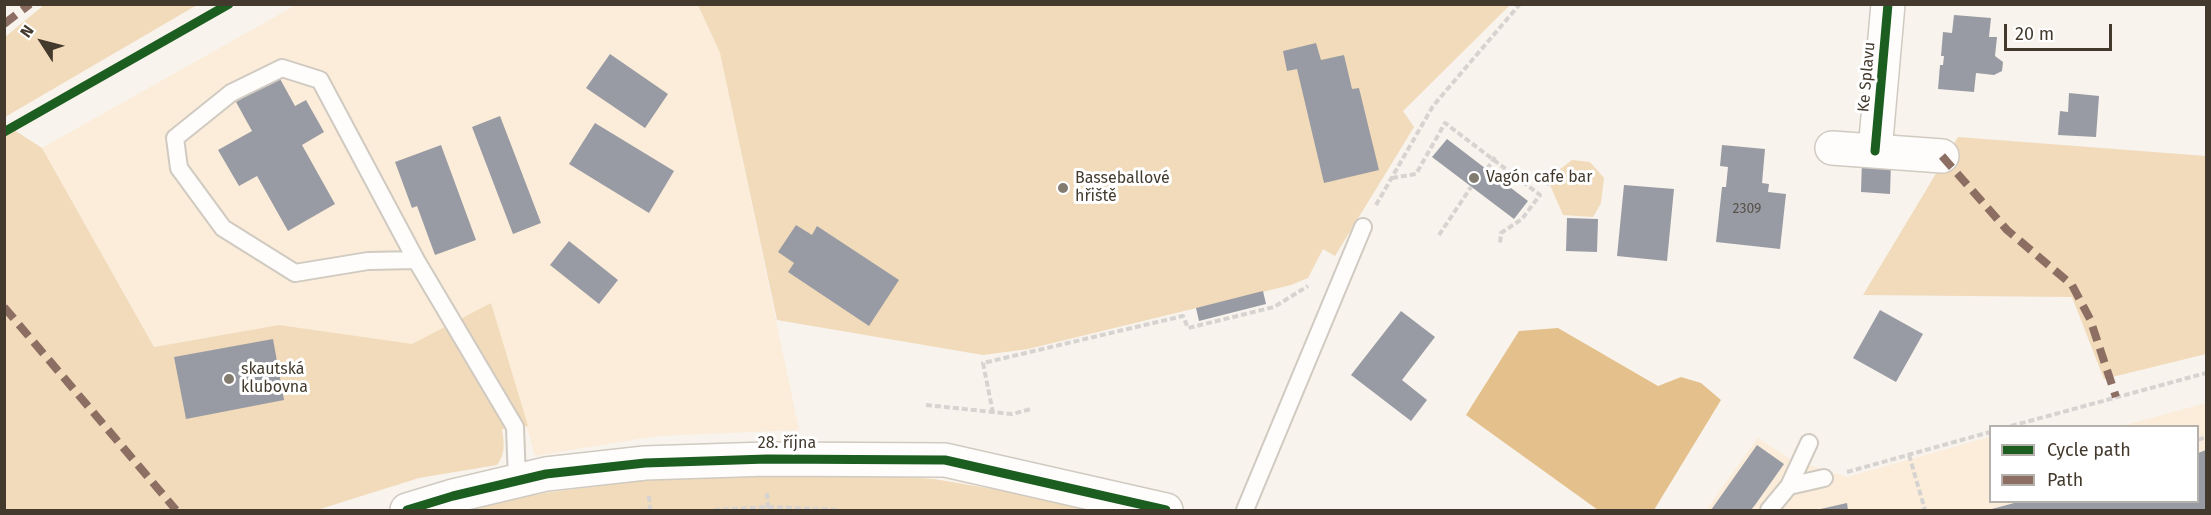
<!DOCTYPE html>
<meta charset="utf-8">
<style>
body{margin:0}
#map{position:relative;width:2211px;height:515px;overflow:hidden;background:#f8f3ec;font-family:"Fira Sans",sans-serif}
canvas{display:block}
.frame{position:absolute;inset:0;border:6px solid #433a2d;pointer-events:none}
.legend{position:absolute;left:1989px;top:425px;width:210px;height:78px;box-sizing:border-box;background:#fff;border:2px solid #b4b0ab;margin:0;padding:8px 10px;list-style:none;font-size:18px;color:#433a2d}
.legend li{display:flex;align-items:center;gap:12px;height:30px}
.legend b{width:30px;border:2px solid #b4b0ab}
.north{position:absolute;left:12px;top:12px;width:60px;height:60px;-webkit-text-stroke:4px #fff;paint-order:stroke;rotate:306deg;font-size:16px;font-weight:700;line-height:24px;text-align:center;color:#433a2d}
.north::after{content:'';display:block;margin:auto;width:21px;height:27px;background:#433a2d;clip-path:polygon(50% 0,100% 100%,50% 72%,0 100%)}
.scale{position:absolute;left:2004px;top:24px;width:108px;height:27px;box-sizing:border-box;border:3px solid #433a2d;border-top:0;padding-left:8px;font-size:18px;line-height:21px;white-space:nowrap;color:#433a2d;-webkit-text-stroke:4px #fff;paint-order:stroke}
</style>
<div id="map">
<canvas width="2211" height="515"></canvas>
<div class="frame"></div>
<ul class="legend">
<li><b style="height:8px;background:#1b5e20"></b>Cycle path</li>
<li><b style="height:8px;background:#8d6e63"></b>Path</li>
</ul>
<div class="north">N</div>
<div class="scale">20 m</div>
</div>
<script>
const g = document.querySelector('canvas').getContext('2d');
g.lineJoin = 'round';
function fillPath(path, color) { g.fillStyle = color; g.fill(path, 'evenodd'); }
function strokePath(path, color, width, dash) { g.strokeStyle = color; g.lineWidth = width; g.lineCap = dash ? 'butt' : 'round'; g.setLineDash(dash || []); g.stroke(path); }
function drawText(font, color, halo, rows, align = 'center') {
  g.font = font + ' "Fira Sans",sans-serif'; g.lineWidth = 6; g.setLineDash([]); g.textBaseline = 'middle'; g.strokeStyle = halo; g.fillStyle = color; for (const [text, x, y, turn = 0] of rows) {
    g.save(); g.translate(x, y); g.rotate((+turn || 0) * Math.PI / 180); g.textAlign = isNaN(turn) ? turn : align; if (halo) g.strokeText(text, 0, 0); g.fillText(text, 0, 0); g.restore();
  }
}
const built = new Path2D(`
 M296,5H698L720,53L799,430L657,436L535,456L491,303L412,345L279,325L154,347L42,148Z
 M2206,403V510H1706L1758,438L1790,459L1847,477L1990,437V502H2198V426H2122Z`);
const green = new Path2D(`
 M44,5V4L197,5L5,117V37Z
 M698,5H1510L1403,111L1414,127L1335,256L1323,249L1308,278L1291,285L1028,349L983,355L777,320L720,53Z
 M11,128L42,148L154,347L279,325L412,344L491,303L528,426L502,429C504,443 506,453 497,465L419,478L317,510H5L4,132Z
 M1958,137L2206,156V354L2104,379L2072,297L1863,295Z
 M1572,160L1590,162L1604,178L1601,203L1593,217L1563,215L1550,185L1559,170Z
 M758,472L854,474L934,479L1118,510H455L544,493L637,481Z`);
const water = new Path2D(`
 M1558,328L1658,386L1681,377L1701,383L1721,400L1654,510H1598L1466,415L1519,331Z`);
const building = new Path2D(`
 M1954,15L1991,18L1989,37H1997L1995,56L2003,62L2002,71L1994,75L1976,73L1974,92L1938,89L1940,65H1943L1944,56H1941L1943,32L1952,33Z
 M1316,43L1321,60L1344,55L1352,89L1359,88L1379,170L1324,183L1297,69L1287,71L1283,51Z
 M610,54L668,94L645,128L586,88Z
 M279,77L295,106L306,100L324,132L302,145L335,204L288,231L257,176L239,186L218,150L252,131L236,102Z
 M2069,93L2099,96L2096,137L2058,135L2060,111L2068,112Z
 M500,116L541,223L513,234L472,127Z
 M595,123L674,171L649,213L569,164Z
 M1447,139L1528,201L1514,219L1432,157Z
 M441,145L476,240L435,255L417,206L412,208L395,162Z
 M1722,145L1765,149L1762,183L1769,184L1768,192L1786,194L1780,249L1716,242L1722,187H1726L1728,167L1720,166Z
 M1862,160L1891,162L1890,194L1861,192Z
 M1624,185L1674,189L1667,261L1617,256Z
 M1567,218L1598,219L1597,252L1566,251Z
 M796,225L812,235L817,226L899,280L869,326L788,272L794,263L778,252Z
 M569,241L618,280L599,304L550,265Z
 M1263,291L1266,304L1199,321L1196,308Z
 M1880,310L1923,334L1896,382L1853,358Z
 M1401,311L1435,337L1402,380L1427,400L1411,421L1351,375Z
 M273,339L284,400L186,419L174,357Z
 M1757,445L1784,464L1755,505L1751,510H1711Z
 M2206,450V510H1988L2018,502H2198V453Z
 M1847,503L1848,510H1816Z`);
const path = new Path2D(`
 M1487,169L1495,157
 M1538,175L1550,185
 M1392,178L1416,174L1445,123L1540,195L1522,219L1501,233L1500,244
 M1376,205L1433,106L1520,4
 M1439,235L1471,187
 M926,405L1012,414L1031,409
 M993,413L983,363L1183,316L1188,328L1274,307L1308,286
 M2011,426L2206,373
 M2198,440L2206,437
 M1909,455L1925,510
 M1847,472L1990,432
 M767,493L768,510
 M649,496L650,510
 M714,510L767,507L839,510`);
const service = new Path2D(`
 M416,260L368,261L295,273L223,228L179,168L175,138L231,93L282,68L320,80L416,260L515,427L517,480
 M1789,486L1809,443
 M1245,510L1363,227
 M1769,510L1789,486L1824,478`);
const minor = new Path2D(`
 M1832,148L1942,156
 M1875,151L1888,4
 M407,510L453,496L546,474L645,463L767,459L945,460L1166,510`);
const quiet = new Path2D(`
 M4,24L30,4
 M1942,156L2007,230L2072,285L2090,319L2116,397
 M4,307L176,510`);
const cycleway = new Path2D(`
 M4,132L229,4
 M1875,151L1888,4
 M407,510L453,496L546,474L645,463L767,459L945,460L1166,510`);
const markers = [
 [1474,178,6,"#827b70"],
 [1063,188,6,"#827b70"],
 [229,379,6,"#827b70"]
];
const numberNames = [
 ["2309",1747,209]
];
const streetNames = [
 ["Ke Splavu",1867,77,-85],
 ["28. října",787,444]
];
const poiNames = [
 ["Vagón cafe bar",1486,178],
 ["Basseballové",1075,179],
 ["hřiště",1075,197],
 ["skautská",241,370],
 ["klubovna",241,388]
];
fillPath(built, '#fbedd9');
fillPath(green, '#f1dbbb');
fillPath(water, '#e4c18c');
fillPath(building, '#999ba4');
strokePath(service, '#d0cac1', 20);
strokePath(minor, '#d0cac1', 36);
strokePath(path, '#d6d3d1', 4, [6, 3]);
strokePath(service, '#fefdfc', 16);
strokePath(minor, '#fefdfc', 33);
strokePath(quiet, '#8d6e63', 8, [15, 8]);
strokePath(cycleway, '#1b5e20', 9);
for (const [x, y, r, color] of markers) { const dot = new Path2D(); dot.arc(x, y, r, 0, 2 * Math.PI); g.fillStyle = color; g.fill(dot); strokePath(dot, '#fff', 2); }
drawText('14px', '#58524b', null, numberNames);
drawText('16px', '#433a2d', '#fff', streetNames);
drawText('16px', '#433a2d', '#fff', poiNames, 'left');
</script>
